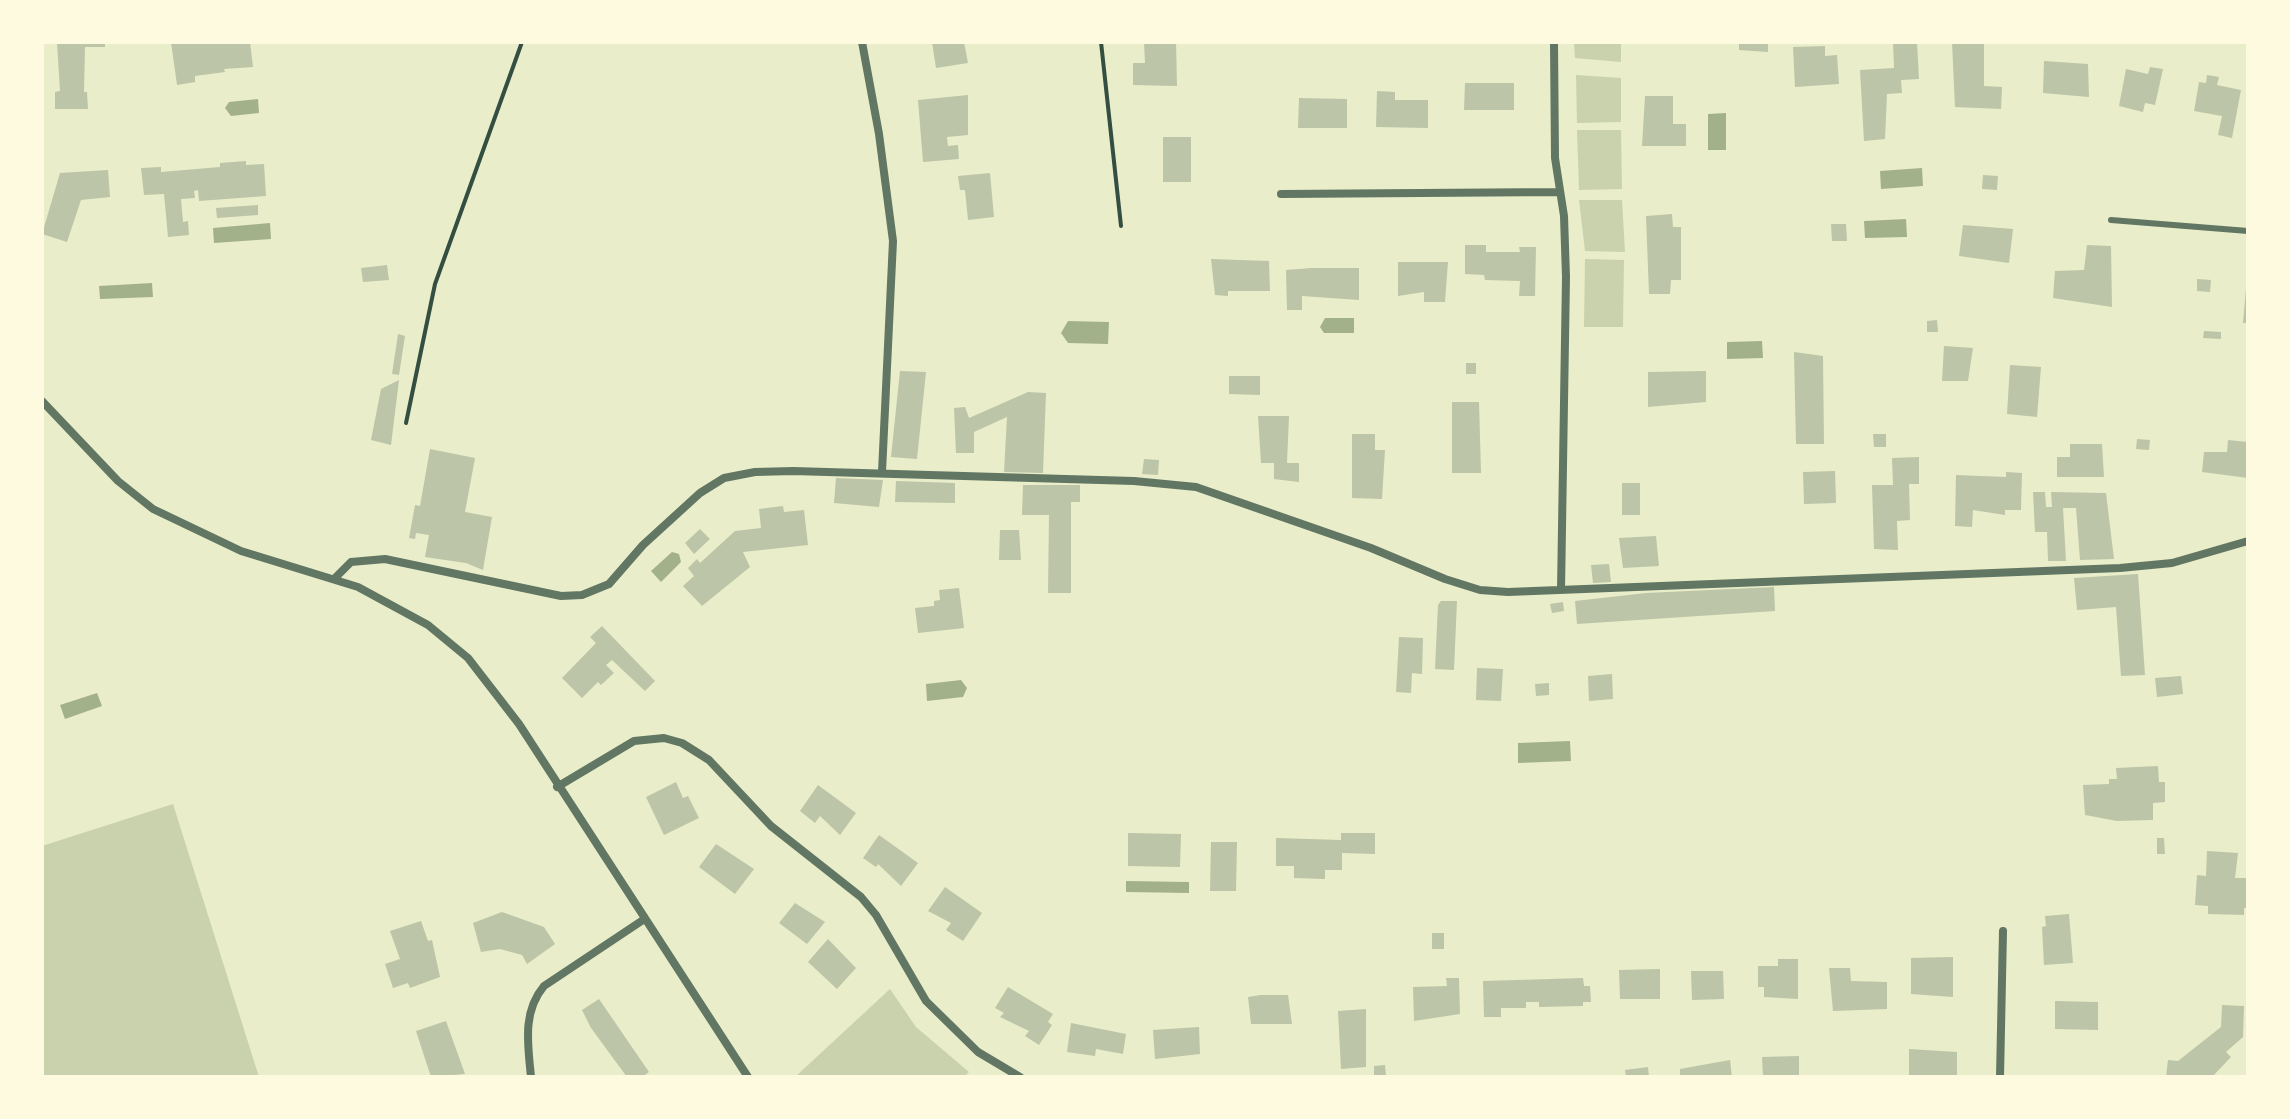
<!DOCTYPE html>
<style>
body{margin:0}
#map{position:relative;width:2290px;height:1119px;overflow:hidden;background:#e9edc9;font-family:Barlow,sans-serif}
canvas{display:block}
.frame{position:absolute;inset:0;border:44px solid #fefae0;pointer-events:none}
</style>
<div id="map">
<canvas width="2290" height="1119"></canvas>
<div class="frame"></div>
</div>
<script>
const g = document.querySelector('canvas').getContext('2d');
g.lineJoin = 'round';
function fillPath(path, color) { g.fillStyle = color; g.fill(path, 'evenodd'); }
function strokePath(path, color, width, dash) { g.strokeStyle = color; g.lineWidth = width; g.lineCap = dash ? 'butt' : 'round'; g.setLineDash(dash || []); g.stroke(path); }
const green = new Path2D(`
 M1574,42H1621V62L1575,58Z
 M1576,75L1621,78V122L1577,123Z
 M1577,130H1621L1622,189L1579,190Z
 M1579,200H1622L1625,252L1585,251Z
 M1585,259L1624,260L1623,327H1584Z
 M173,804L259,1077H42V846Z
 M890,989L916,1027L969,1072L964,1077H795Z`);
const water = new Path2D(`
 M258,99L259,113L231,116L225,108L229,102Z
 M1726,113V150H1708V114Z
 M1922,168L1923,186L1881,189L1880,171Z
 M1906,219L1907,237L1865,238L1864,221Z
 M270,223L271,239L214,243L213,228Z
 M152,283L153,297L100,299L99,286Z
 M1325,318H1354V333H1324L1320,327Z
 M1068,321L1109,322L1108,344L1068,343L1061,333Z
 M1762,341L1763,358L1727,359V342Z
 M672,552L679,554L681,562L661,582L651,571Z
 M961,680L967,688L963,697L927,701L926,684Z
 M97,693L102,706L65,719L60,705Z
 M1570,741L1571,761L1518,763V743Z
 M1126,881L1189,882V893L1126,892Z`);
const building = new Path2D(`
 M57,42H105V47H85L84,92H87L88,109H55V92L60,91Z
 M171,42H250L253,67L224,69L225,72L195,76V82L177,85Z
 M932,42H964L968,63L936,68Z
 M1144,42H1176L1177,86L1133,85V63H1145Z
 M1739,42H1768V52L1739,50Z
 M1893,42H1917L1919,79L1901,80L1902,93L1887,94L1885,139L1864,141L1860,70L1894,68Z
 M1952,42L1984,43V86L2002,87L2001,109L1955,107Z
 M1825,46V56L1837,55L1839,84L1795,87L1793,47Z
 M2044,61L2088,64L2089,97L2043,93Z
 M2150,67L2163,69L2155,105L2145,103L2143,112L2119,106L2126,69L2148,74Z
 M2207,75L2219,77L2217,85L2241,90L2232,138L2218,135L2222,116L2194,111L2199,82L2206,83Z
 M1465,83H1514V110H1464Z
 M1377,91L1395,92V100H1428V128L1376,127Z
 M968,95V135L947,137L948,146L958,145L959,159L923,162L918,100Z
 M1645,96H1673V124H1686V146H1642Z
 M1299,98L1347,99V128H1298Z
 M1163,137H1191V182H1163Z
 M246,161V165L264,164L266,196L199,201L198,190L194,191L195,198L181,199L183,222L188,221L189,235L168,237L164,194L144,195L141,168L161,167V172L220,167V163Z
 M108,170L110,197L81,200L67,242L42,234L60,173Z
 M990,173L994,217L968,220L965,190H960L958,176Z
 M1983,175L1998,176L1997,190L1982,189Z
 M258,205V215L217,218L216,208Z
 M1672,214L1673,227H1681V280H1671L1670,294H1649L1646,216Z
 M1831,224H1846L1847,241H1832Z
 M1963,225L2013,229L2009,263L1959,256Z
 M1465,245H1486V252H1520L1519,247H1536L1535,296H1519L1520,281L1485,280L1484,275L1465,274Z
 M2087,245L2111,246L2112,307L2053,298L2055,271L2084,270Z
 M1211,259L1269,261L1270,291H1228V296L1215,295Z
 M1398,262H1448L1445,302H1424V292L1398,296Z
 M387,265L389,280L363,282L361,268Z
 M1311,268H1359V300L1302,296V310H1287L1286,270Z
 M2197,279L2211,280L2210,292L2197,291Z
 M2246,288H2248V323H2243Z
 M1937,320L1938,332H1927V321Z
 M2204,331L2221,332V339L2203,338Z
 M398,334L405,336L399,375L392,374Z
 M1944,346L1973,348L1968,381H1942Z
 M1794,352L1823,356L1824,444H1796Z
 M1466,363H1476V374H1466Z
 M2010,365L2041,367L2037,417L2007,414Z
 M900,371L926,372L917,459L891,457Z
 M1706,371V402L1648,407V372Z
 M1229,376H1260V395L1229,394Z
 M399,380L391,445L371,440L381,389Z
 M1028,392L1046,393L1043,473L1004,472L1007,417L974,432V453H956L954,408L965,407L969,418Z
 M1452,402H1479L1481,473H1452Z
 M1258,416H1289L1287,463H1299V482L1274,479V463H1261Z
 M1352,434H1375V450H1385L1382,499L1352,498Z
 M1873,434H1886V447H1874Z
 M2137,439L2150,440L2149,450L2136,449Z
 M2228,440L2248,442V478L2202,472L2204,452H2227Z
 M2070,444H2102L2104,477H2057V457H2070Z
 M430,449L475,458L465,512L492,517L483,570L466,563L425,557L429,535L416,533L415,539L409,538L415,505L420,506Z
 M1919,457V484H1909L1910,520L1897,521L1898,550L1874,549L1872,485H1893L1892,458Z
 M1144,459L1159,460L1158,475L1142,474Z
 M1835,471L1836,503L1804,504L1803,472Z
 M2006,472L2022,473L2021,510H2005V515L1973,510L1972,527L1955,526L1956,475L2006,477Z
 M836,478L883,480L879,507L834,503Z
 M896,481L955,483V503L895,502Z
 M1622,483H1640V515H1622Z
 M1023,485H1080V502H1071V593H1048L1049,515H1022Z
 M2033,492H2045L2046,507H2052L2051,492L2106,493L2114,559L2080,560L2076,508H2063L2066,561H2048L2047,532H2035Z
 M783,506L784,512L804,510L808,545L743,552L750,567L702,606L683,586L694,576L688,568L697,559L700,563L735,531L761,528L759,509Z
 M700,529L710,539L694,554L685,543Z
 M1000,530H1019L1021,560H999Z
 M1656,536L1659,566L1623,568L1619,538Z
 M1609,564L1611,582L1593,583L1591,565Z
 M2138,574L2145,675L2121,676L2116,607L2077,610L2074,578Z
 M1774,587L1775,611L1577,624L1575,601L1646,593Z
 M959,588L964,628L918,633L915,608L934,606V601L940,600L939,590Z
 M1441,601H1457L1454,670L1435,669L1438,605Z
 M1563,602L1564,611L1552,613L1550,604Z
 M602,626L655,681L645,691L612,660L606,665L614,673L601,685L598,682L582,698L562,678L596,643L590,637Z
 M1399,637L1423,638L1422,674L1412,673L1411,693L1396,692Z
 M1477,668L1503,669L1501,701L1476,700Z
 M1612,674L1613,699L1589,701L1588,676Z
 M2181,676L2183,694L2157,697L2155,678Z
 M1549,683V695L1536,696L1535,684Z
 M2158,766L2159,782H2165V802L2153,803V820L2117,821L2085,815L2083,785L2109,784V779H2117L2116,768Z
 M676,782L683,798L688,796L699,818L664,835L646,797Z
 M818,785L856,813L840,835L820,816L815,823L800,811Z
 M1128,833L1181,834L1180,867L1128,866Z
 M1341,833H1375V854L1342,853V870H1325V879L1294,878V866H1276V838L1341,840Z
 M879,835L918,863L901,886L878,864L876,867L863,858Z
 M2157,838H2164L2165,854H2157Z
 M1211,842H1237L1236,891H1210Z
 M716,844L754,869L735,894L699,867Z
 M2207,851L2238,853L2235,878H2248V908H2244V915L2208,914V906L2195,905L2197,875L2206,876Z
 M945,887L982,913L963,941L946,930L951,923L928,911Z
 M795,903L825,922L807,944L779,923Z
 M502,912L544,927L555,944L527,964L522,955L500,949L481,952L473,923Z
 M2069,914L2073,963L2044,965L2042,927L2046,926L2045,916Z
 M421,921L428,941L432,940L440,977L410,988L408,983L393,988L385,964L400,959L390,931Z
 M1432,933H1444V949H1432Z
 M828,939L856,968L837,989L808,962Z
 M1953,957V997L1911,994V958Z
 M1778,959H1798V999L1764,997V987H1758V966H1778Z
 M1829,968H1850L1851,981L1887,982V1009L1833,1011Z
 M1660,969V999H1620L1619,970Z
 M1691,971H1723L1724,999L1692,1000Z
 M1446,978H1459L1460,1014L1414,1021L1413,987L1447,986Z
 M1583,978L1584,986H1590L1591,1002H1583V1006L1539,1007V1002H1526V1008H1501V1017H1484L1483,981Z
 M1008,987L1053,1014L1048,1022L1052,1025L1039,1045L1025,1036L1029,1031L1000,1017L1004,1013L995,1008Z
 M1260,995H1288L1292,1024H1251L1248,997Z
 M599,999L649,1072L642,1077H627L591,1028L582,1010Z
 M2055,1001L2098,1002V1030L2055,1029Z
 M2222,1005L2244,1006L2243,1037L2226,1052L2231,1057L2212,1077H2166L2168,1060L2178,1061L2221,1027Z
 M1366,1009V1067L1341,1069L1338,1011Z
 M446,1021L465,1074L431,1077L416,1031Z
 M1071,1023L1126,1034L1123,1054L1096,1049L1095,1056L1067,1052Z
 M1199,1027L1200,1054L1155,1059L1153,1030Z
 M1909,1049L1957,1052V1077H1909Z
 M1799,1056V1077H1763L1762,1057Z
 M1730,1060L1732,1077H1680V1069Z
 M1385,1065L1386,1076H1374V1066Z
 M1648,1067L1649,1077H1626L1625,1070Z`);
const path = new Path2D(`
 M1101,42L1121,226
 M406,423L435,284L522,42`);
const service = new Path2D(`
 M2111,220L2248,231`);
const minor = new Path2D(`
 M862,42L879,134L893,241L882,472
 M1554,42L1555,158L1564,216L1566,277L1561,590
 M1281,194L1559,192
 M42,401L118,481L153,509L241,551L358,587L428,625L468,658L519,724L748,1077
 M336,577L351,562L385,559L561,596L582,595L609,584L643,545L700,493L724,478L755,472L793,471L1134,481L1196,487L1371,548L1445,579L1480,590L1508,592L2120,568L2172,563L2248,541
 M557,787L634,741L664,738L682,743L709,760L771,826L861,897L876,915L926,1001L978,1052L1020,1077
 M531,1077C528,1045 522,1012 544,986L643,920
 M2000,1077L2003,931`);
fillPath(green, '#cad2ad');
fillPath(water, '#a3b18a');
fillPath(building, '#bcc5a7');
strokePath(path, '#344e41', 4);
strokePath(service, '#617663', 6);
strokePath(minor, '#617663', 8);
</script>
